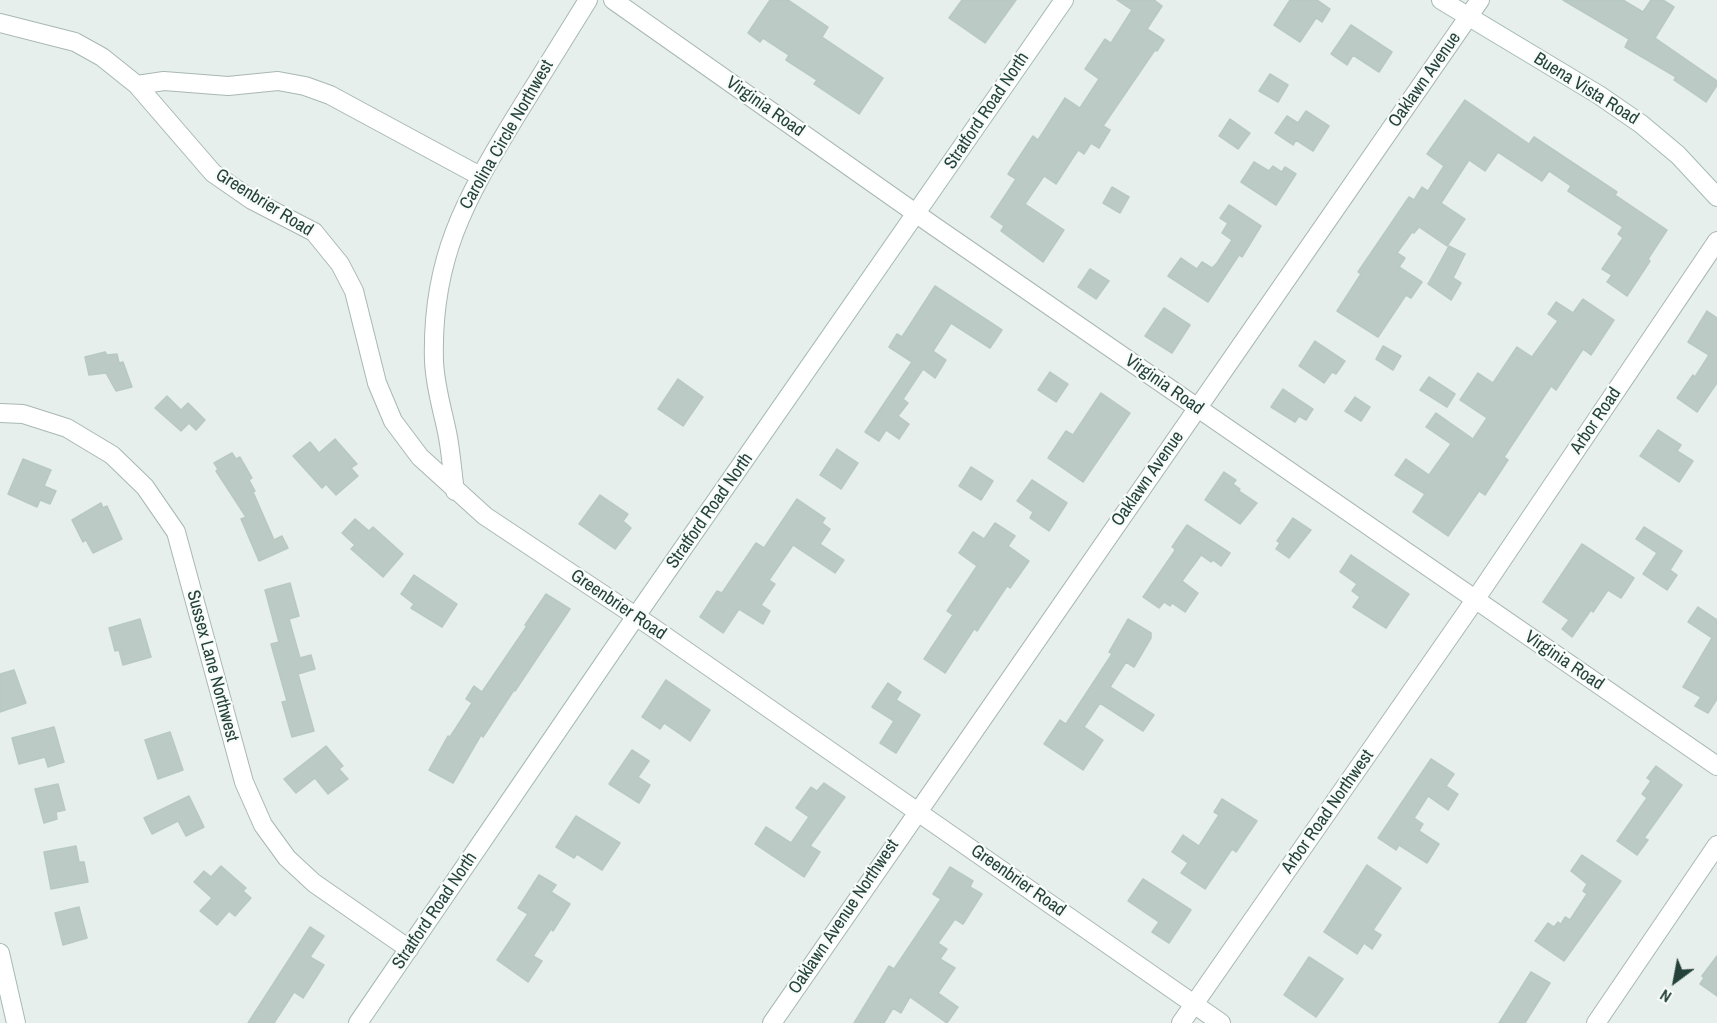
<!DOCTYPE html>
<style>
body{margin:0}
#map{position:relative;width:1717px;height:1023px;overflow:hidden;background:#e6efeb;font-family:"Archivo Narrow",sans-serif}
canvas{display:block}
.north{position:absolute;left:1645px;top:951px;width:60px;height:60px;-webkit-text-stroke:4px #f7fbf9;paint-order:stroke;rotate:212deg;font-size:16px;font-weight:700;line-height:24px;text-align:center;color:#24423a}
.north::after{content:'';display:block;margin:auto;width:21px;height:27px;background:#24423a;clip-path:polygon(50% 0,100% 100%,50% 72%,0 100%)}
</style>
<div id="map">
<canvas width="1717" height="1023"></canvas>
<div class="north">N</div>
</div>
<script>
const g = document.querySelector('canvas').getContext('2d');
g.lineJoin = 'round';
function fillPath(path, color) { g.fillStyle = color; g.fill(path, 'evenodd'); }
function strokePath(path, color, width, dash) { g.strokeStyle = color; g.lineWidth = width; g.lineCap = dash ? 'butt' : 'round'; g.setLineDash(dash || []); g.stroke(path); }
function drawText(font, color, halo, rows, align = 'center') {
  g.font = font + ' "Archivo Narrow",sans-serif'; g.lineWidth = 4.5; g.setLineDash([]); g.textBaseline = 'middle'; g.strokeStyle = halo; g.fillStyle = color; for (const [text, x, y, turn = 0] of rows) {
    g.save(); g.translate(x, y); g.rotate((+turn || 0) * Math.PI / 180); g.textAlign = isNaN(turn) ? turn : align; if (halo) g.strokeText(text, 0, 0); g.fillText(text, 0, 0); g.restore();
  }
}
const building = new Path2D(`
 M770,0H788L828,27L822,37L883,78L859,114L814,84L817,80L786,60L789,55L763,38L760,42L748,33Z
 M962,0H1016L985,43L949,18Z
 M1117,0H1154L1162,6L1147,29L1164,40L1157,51L1155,50L1103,126L1110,130L1099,148L1091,143L1084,154L1078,150L1056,184L1044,176L1025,204L1064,230L1043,262L1001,231L1004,226L991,217L1016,179L1008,174L1033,136L1038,140L1065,98L1080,108L1099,79L1085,69L1105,39L1111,43L1132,10Z
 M1290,0H1317L1330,9L1322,22L1316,18L1300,42L1274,25Z
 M1563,0H1623L1643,12L1651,0H1663L1674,7L1655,38L1717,81V85L1706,102L1674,80L1676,77L1625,47L1629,39Z
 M1351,25L1392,52L1379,72L1353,55L1347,65L1331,54Z
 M1270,74L1288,85L1278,102L1259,91Z
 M1465,100L1529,144L1534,137L1617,192L1615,195L1667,230L1648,259L1650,261L1627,296L1607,282L1612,275L1602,269L1623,238L1618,234L1623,227L1568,191L1571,186L1549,171L1542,181L1498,152L1485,171L1469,160L1441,203L1465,219L1447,246L1419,227L1414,233L1412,232L1397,253L1405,258L1399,267L1422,282L1411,298L1406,295L1378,337L1337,311L1361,274L1358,272L1409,197L1414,200L1422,187L1428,191L1444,166L1427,154Z
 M1306,111L1329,126L1313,151L1296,140L1293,145L1275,133L1287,116L1298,123Z
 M1230,119L1250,133L1238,149L1219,136Z
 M1254,162L1269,171L1273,166L1282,172L1285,167L1296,174L1276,205L1241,182Z
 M1112,187L1129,197L1120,213L1103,203Z
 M1229,205L1261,226L1242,257L1239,255L1208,302L1168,276L1181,258L1197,269L1202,262L1212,268L1217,263L1232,240L1222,233L1228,223L1220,218Z
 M1449,246L1465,254L1453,278L1461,283L1451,300L1428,284Z
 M1090,269L1109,281L1096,299L1078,287Z
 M935,286L1002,330L990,348L951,323L933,351L946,360L935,378L923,369L903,399L908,403L898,416L909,424L899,439L886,430L879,441L865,432L912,362L889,347L897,334L902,337Z
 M1583,299L1614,320L1591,355L1583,349L1556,390L1551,386L1504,457L1508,460L1485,495L1479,491L1448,536L1413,512L1425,494L1395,475L1406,459L1429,475L1451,444L1426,427L1436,413L1473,439L1487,418L1460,400L1478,373L1493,383L1517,347L1532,357L1558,321L1548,314L1556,302L1573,313Z
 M1164,308L1190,325L1172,353L1145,336Z
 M1707,311L1717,318V383L1697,412L1677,398L1693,375L1695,377L1709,355L1688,342Z
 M1315,341L1345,361L1336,374L1332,372L1324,383L1299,366Z
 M1383,346L1401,356L1393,370L1376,359Z
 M105,352L107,355L117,354L119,363L123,362L132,387L116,391L106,373L89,375L85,357Z
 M1050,372L1068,384L1056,402L1038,390Z
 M1429,377L1455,394L1447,407L1420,390Z
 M678,379L703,397L683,426L658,409Z
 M1283,389L1313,409L1306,420L1299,416L1295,422L1271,407Z
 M1101,393L1130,413L1083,482L1048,458L1066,431L1073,435Z
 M167,396L181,410L188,403L205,420L196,430L189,423L181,431L155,408Z
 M1355,397L1370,407L1361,421L1345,411Z
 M1658,430L1681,445L1677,451L1693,461L1679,482L1640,456Z
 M335,439L357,464L351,468L358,476L336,495L326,484L322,488L293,456L310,442L319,453Z
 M837,449L858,463L841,489L820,475Z
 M232,453L236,459L240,457L252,478L249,480L255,491L253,492L274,540L282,536L288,548L259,561L241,519L246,517L216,471L218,469L214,463Z
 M23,459L51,470L44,486L56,491L50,504L40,500L37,507L8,494Z
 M971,467L993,481L981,500L959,486Z
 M1224,472L1236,480L1233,484L1240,489L1239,491L1257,503L1240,524L1205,500Z
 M1032,480L1067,503L1049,531L1030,518L1033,512L1017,501Z
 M600,495L628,514L623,521L631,528L615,549L579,524Z
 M797,499L825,518L822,523L830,529L820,544L844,560L835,573L793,545L769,580L775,584L761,605L770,611L763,624L739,609L723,633L700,617L717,591L722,593L756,543L764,548Z
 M101,503L103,508L107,506L122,539L93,553L86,540L83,542L72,520Z
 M1293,518L1311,530L1289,558L1276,549L1280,543L1277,541Z
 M355,519L369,531L373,527L403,554L383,577L351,549L355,545L342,533Z
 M995,523L1015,536L1008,546L1029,561L1010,588L1007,586L977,631L974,629L945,673L924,659L953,615L947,611L977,566L959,553L973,532L984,539Z
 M1187,525L1230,553L1221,566L1213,560L1211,562L1201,555L1182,581L1198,593L1185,612L1172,603L1170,606L1164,602L1159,608L1143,597L1174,552L1175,549L1172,547Z
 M1644,527L1682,551L1670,570L1677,575L1667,590L1643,574L1657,553L1636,539Z
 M1582,544L1634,578L1621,598L1608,590L1593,612L1591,610L1572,637L1562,629L1569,620L1543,602Z
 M1351,555L1409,594L1386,628L1353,607L1360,597L1352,591L1357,584L1340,572Z
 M414,575L457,604L442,627L411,608L414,604L401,594Z
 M290,583L299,616L289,619L300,658L311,655L315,669L298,674L314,731L292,737L282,702L287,701L271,644L279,642L265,590Z
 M546,594L570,609L537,658L515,691L514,690L483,737L481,735L453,783L429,770L448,736L450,737L472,703L466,699L474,686L482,692L527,626L525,625Z
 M1698,607L1717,620V699L1708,713L1695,706L1701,697L1683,687L1712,638L1688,622Z
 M140,619L151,657L123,665L119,650L115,651L109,628Z
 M1128,619L1151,633V638L1134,667L1126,662L1110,687L1154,715L1143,731L1100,703L1084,727L1103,740L1083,770L1044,744L1060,720L1066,724L1112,654L1109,652Z
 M14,670L26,703L0,712V674Z
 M666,680L710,710L690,741L664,723L660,729L642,717Z
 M888,683L901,692L896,700L920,715L896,753L880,743L894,721L872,707Z
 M54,727L64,762L48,767L45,757L19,764L12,738Z
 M170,732L183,770L158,779L145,740Z
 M326,746L343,766L339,769L348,779L328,794L315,778L296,793L284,779Z
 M632,750L649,761L638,777L650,785L639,803L609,784Z
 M1431,759L1454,774L1446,786L1458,794L1448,810L1428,796L1414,818L1423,824L1419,831L1439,844L1427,863L1399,845L1396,850L1378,838Z
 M1656,766L1682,785L1644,838L1648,840L1637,855L1617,841L1647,798L1642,794L1651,781L1647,778Z
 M824,783L845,797L810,846L820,852L804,877L755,844L766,827L791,843L809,817L796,808L811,787L817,791Z
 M58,784L65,810L56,812L57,819L44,823L35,789Z
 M189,796L204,827L186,836L178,821L152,834L144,818Z
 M1222,799L1257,821L1236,852L1232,849L1205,889L1181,873L1188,863L1172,852L1183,835L1199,846L1219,815L1214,812Z
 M576,816L620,843L602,870L577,854L574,858L556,847Z
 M76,846L79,862H84L88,882L51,889L44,852Z
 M1582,855L1621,881L1564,961L1535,941L1548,923L1554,927L1558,922L1561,924L1565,917L1570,920L1587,894L1583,891L1587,884L1571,871Z
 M1367,865L1401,888L1373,930L1381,935L1372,949L1364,943L1357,954L1324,932Z
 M221,866L246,888L243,891L251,898L235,916L229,911L217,925L200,911L212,898L194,882L204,871L211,877Z
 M950,867L973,881L970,887L982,894L963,924L955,919L938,943L947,949L940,959L955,968L938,993L958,1007L947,1023L910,997L901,1013L893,1008L884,1023H854L889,966L894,969L941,899L933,894Z
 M539,875L556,885L551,892L570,904L553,931L551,929L533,956L542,961L528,982L497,960L528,914L518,908Z
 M1143,879L1191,910L1169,943L1152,932L1159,922L1128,901Z
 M79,907L87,938L63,945L55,913Z
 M310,927L324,936L310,957L324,965L303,998L294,992L274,1023H248Z
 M1717,956V996L1700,984L1704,978L1702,976Z
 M1309,957L1343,979L1316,1017L1284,995Z
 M1531,972L1550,983L1525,1023H1499Z`);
const street = new Path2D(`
 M613,0L931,224L1717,766
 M0,23L75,42L102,57L137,85L213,173L252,200L314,232L340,264L354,291L377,383L393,421L420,457L485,516L652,627L1221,1023
 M137,85L164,81L228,86L278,81L305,86L330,95L480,176
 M0,413L23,414L67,428L112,455L145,487L176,532L244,782L263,825L287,858L314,883L409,949
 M455,491C452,471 451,451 447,432C442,408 435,386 434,361C431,259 465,200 516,116C540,77 564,39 588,0
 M772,1023L1480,0
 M1181,1023L1475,600L1717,241
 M1596,1023L1717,845`);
const secondary = new Path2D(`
 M1441,0L1599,95L1641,124L1678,155L1717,197
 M0,953L16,1023
 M358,1023L636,616L1064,0`);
const streetNames = [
 ["Oaklawn Avenue",1425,80,-55],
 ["Buena Vista Road",1586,89,32],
 ["Virginia Road",765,107,35],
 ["Stratford Road North",987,111,-56],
 ["Carolina Circle Northwest",507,135,-60],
 ["Greenbrier Road",264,203,32],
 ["Virginia Road",1164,385,35],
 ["Arbor Road",1596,421,-56],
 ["Oaklawn Avenue",1148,479,-55],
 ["Stratford Road North",710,511,-55],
 ["Greenbrier Road",618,605,34],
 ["Virginia Road",1564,661,34],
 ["Sussex Lane Northwest",212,666,75],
 ["Arbor Road Northwest",1328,812,-55],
 ["Greenbrier Road",1018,881,35],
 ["Stratford Road North",435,911,-56],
 ["Oaklawn Avenue Northwest",844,917,-56]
];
fillPath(building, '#bbcac4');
strokePath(building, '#b8c9c2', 1.5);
strokePath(street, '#a8b8b2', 20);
strokePath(secondary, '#a4bbb3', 20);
strokePath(street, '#fff', 18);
strokePath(secondary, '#fff', 18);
drawText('18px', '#24423a', '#f7fbf9', streetNames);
</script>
